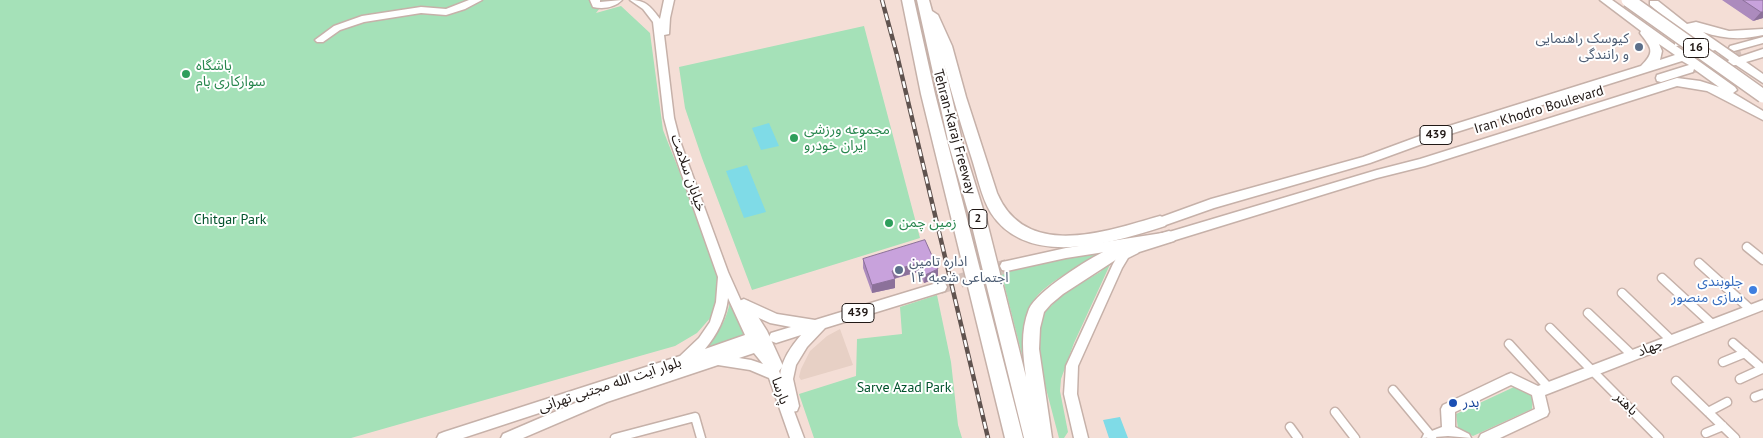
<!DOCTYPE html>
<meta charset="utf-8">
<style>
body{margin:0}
canvas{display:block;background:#f4ded6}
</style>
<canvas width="1763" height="438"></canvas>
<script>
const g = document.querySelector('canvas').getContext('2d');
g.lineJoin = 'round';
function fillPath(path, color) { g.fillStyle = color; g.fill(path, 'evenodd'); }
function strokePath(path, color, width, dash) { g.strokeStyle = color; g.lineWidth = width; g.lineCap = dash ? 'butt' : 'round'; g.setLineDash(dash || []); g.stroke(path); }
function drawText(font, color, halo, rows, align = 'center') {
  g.font = font + ' "PT Sans","Noto Sans Arabic",sans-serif'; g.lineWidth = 4; g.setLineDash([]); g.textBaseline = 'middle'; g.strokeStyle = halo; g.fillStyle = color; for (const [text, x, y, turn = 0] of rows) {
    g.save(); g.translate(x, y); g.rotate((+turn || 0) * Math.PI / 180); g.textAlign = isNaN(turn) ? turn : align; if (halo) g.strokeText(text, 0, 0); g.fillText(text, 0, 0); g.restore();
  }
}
const commercial = new Path2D(`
 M840,329L853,365L801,380L799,377L801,369L810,351L827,336Z`);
const green = new Path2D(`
 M0,0H606L596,13L621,6L650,33L663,130L720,274L717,305L712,316L697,333L675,346L351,438H0Z
 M864,26L920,238L752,290L702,158L685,108L679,67Z
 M1108,252C1081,267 1033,284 1026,317C1023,333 1025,351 1025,367L1001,272L1058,258Z
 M1113,258L1074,343L1061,379L1060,391L1068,432L1064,438H1059L1034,343L1038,319L1063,294L1100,272Z
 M731,294L746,336L695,354C717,338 728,321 731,294Z
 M937,295L951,362L958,425L962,438H814L799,394L856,376L857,339L902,334L900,307Z
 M1514,387L1533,396L1532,409L1473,436L1458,429L1456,414Z`);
const water = new Path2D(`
 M769,123L779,146L761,150L752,128Z
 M747,165L766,212L744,218L726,171Z
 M1120,417L1128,438H1109L1103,420Z`);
const primaryTunnelFar1 = new Path2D(`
 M1689,69L1741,53`);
const primaryTunnel = new Path2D(`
 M940,287L1007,266`);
const street = new Path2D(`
 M1747,247L1763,260
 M1699,263L1750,309
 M1662,278L1712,324
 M1622,293L1671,340
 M1588,313L1632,355
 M1550,328L1659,438
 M1733,343L1763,369
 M1509,344L1549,388
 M1723,362L1745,353
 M1740,379L1762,369
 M1676,381L1735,438
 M1393,390L1432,437
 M1755,397L1763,394
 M1335,412L1355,438
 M1708,412L1727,402
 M1290,427L1298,438
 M1706,433L1723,426
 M615,438L695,417L701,438`);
const secondary = new Path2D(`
 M469,0H482L465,9L446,15L421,13L364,22L340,30L323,42H317L315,40L334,26L362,16L421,7L446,9Z
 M590,0H600V2L622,0C614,8 603,9 593,7Z
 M630,0C646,0 651,7 660,19L664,0H674L670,18L669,34L664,35L674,118L680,141L728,272L741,301H748L767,331L783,366L779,371L804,438H790L769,378L750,370L718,365L607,402L523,438H501L503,434L594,395L463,438H437L439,434L444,432L680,356L699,338L710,322L716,302L718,277L670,141L664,118L653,22L643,9ZM728,298L745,335L705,349C717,335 726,317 728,298ZM754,353L763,364L751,360L739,358Z
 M1134,245L1138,247L1140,250L1138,253L1128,258L1122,268L1078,366L1077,394L1088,438H1074L1064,394L1066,366L1113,264L1120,252Z
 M1763,300V310L1545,395L1549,412L1547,416L1500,438H1479L1481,434L1535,409L1532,395L1511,385L1455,412V427L1469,434L1471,438L1448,436L1422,438L1424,434L1442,427L1441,409L1443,405L1506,375L1511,373L1538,386Z`);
const primary = new Path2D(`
 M1600,0H1612L1675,45V41L1688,39V37L1650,5V1H1658L1687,24L1696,22L1729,31L1763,29V35C1742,40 1723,39 1703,32L1739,57L1763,49V57L1746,62L1763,74V83L1736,65L1728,66L1727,63L1729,60L1715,50L1693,57L1735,87L1737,90L1733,93L1763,111V120L1707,91L1677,86L1425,166L1377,178L1169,242L1066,258L1007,271L1002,270L1000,266L1002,262L1007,261L1066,248L1169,232L1377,170L1420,159L1677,78L1700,81L1719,87L1694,69L1693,72L1661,82L1657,81L1656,78L1657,75L1689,65L1682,61L1444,136L1370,163L1214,208L1160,227L1156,225L1154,222L1156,219L1211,199L1363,157L1436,130L1641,66C1656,51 1651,48 1640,33L1641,31ZM1699,39L1708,45L1685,52L1676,46L1695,44ZM1659,44L1675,55L1660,60L1662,51Z
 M1763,37V43L1734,51L1729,48L1730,46Z
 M940,282L945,283L947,287L945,291L825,328L807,347L796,365L793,379L799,406L797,411L792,412L787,411C773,380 780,359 801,335L776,343L771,341L769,337L771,333L791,327L770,323L739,309L737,305L739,301L744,299L777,314L815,320Z`);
const highway = new Path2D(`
 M902,0H914L935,94L1023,438H1005L921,94Z
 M917,0H929L932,11L938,15L952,46L966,97L997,193C1026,261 1107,231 1160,216L1165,218L1168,222L1165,226C1115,242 1028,270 991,213C981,197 977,174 971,156C961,125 952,95 944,64L963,145L987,222L1026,377C1023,354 1020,332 1029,309C1037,291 1088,259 1107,250C1127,242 1149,237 1169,231L1174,233L1177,237L1174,241L1117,259L1063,294L1051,304L1044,312L1040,328L1039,349L1052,438H1024L971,222L949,145Z`);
const rail = new Path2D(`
 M882,0L897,55L988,438`);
const highwayBridge = new Path2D(`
 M1628,0L1763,96`);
const wall = new Path2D(`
 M1722,0H1763V18L1753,21Z
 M925,240L938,278L924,283L918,272L894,279L895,288L872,293L863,268V259Z`);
const shadedWall = new Path2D(`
 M1761,12H1763V18L1753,21Z
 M918,263V272L892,279V271Z
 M938,269V278L924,283L925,275Z
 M895,279V288L872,293V285Z`);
const building = new Path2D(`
 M1743,0H1763V12H1761Z
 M925,240L938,269L925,275L918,263L892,271L895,279L872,285L863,259Z`);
const markers = [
 [1639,47,5,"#5c6f8a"],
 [186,74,5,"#2e9e5b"],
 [794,138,5,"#2e9e5b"],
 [889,223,5,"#2e9e5b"],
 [899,270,5,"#5c6f8a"],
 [1753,290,5,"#3f7fe0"],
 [1453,403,5,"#1a4fb4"]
];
const shields = [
 [1696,48,25],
 [1436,135,32],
 [978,219,18],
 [858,313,32]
];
const shieldNames = [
 ["16",1696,48],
 ["439",1436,135],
 ["2",978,219],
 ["439",858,313]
];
const serviceNames = [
 ["کیوسک راهنمایی",1629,39],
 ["و رانندگی",1629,55],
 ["اداره تامین",909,262,"left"],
 ["اجتماعی شعبه ۱۴",909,278,"left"]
];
const leisureNames = [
 ["باشگاه",196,66],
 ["سوارکاری بام",196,82],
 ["مجموعه ورزشی",804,130],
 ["ایران خودرو",804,146],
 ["زمین چمن",899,223]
];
const streetNames = [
 ["Iran Khodro Boulevard",1539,110,-17],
 ["Tehran-Karaj Freeway",954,132,75],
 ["خیابان سلامت",688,173,71],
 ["جهاد",1650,348,-22],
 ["بلوار آیت الله مجتبی تهرانی",610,385,-18],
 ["پارسا",780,391,70],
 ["باهنر",1626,404,45]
];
const parkNames = [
 ["Chitgar Park",230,220],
 ["Sarve Azad Park",904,388]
];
const shopNames = [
 ["جلوبندی",1743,282],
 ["سازی منصور",1743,298]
];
const transitNames = [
 ["بدر",1463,403]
];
fillPath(commercial, '#e7d0c5');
fillPath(green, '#a5e1b8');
fillPath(water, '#7fdbe7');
strokePath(primaryTunnelFar1, '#d4c0b9', 11, [11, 5.5]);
strokePath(primaryTunnel, '#d4c0b9', 14, [14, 7]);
strokePath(street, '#c6b1a9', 11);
strokePath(secondary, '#c6b1a9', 3);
strokePath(primary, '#c6b1a9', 3);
strokePath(highway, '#c6b1a9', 3);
strokePath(street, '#fff', 8);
fillPath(secondary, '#fff');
fillPath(primary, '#fff');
fillPath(highway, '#fff');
strokePath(rail, '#60534f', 4.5);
strokePath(rail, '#fff', 2.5, [7]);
strokePath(highwayBridge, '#c6b1a9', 16, []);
strokePath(highwayBridge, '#fff', 13);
fillPath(wall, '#ac8bbd');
fillPath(shadedWall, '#8c719a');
fillPath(building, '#c8a2dc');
strokePath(building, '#8c719a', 1);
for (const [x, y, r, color] of markers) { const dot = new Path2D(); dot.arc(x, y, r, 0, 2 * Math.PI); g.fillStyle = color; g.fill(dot); strokePath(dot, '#fff', 2); }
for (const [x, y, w] of shields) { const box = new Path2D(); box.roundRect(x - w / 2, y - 9.5, w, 19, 4); g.fillStyle = '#fff'; g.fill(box); strokePath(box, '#211916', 1); }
drawText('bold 12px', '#211916', null, shieldNames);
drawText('14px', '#4e5e75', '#fff', serviceNames, 'right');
drawText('14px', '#27864d', '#fff', leisureNames, 'left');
drawText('14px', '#211916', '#fff', streetNames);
drawText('14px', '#01522b', '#fff', parkNames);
drawText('14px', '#366cbe', '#fff', shopNames, 'right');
drawText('14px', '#164399', '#fff', transitNames, 'left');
</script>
